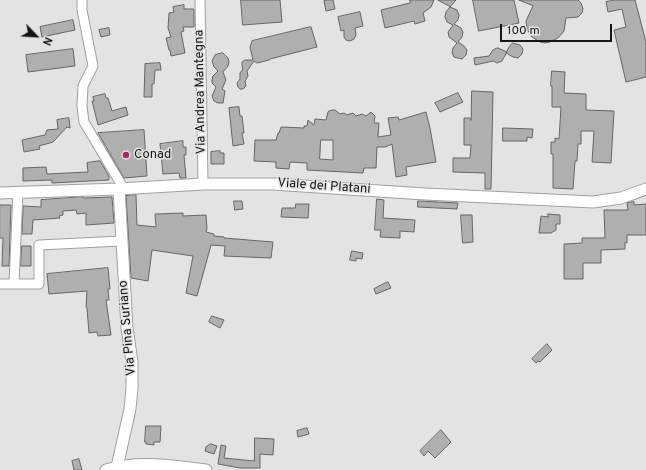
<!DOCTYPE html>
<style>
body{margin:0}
#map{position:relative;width:646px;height:470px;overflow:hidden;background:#e1e4e1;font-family:Overpass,sans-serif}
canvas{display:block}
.north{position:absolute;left:16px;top:16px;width:40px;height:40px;-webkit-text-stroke:3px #e1e4e1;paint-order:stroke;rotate:115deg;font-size:11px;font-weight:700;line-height:16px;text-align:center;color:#151615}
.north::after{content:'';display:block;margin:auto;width:14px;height:18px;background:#151615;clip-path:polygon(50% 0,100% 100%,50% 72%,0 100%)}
.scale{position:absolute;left:500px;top:24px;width:112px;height:18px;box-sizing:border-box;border:2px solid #151615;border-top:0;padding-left:5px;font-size:12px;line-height:14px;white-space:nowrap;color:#151615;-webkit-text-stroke:3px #e1e4e1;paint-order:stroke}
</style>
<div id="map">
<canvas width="646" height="470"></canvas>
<div class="north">N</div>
<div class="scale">100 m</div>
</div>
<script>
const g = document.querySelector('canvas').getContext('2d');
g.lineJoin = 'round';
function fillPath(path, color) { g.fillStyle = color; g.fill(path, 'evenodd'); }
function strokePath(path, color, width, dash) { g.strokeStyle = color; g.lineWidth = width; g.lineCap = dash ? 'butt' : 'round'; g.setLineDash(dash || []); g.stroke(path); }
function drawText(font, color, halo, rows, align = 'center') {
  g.font = font + ' Overpass,sans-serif'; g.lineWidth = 3; g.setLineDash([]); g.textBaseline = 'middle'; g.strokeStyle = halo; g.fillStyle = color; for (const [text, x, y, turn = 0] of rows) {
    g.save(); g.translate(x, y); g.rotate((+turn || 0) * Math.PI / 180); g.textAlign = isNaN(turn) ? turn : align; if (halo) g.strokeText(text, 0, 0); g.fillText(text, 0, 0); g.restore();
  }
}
const building = new Path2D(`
 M241,0H280L282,22L243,25Z
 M328,0H333L335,9L326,11L324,1Z
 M410,0H434L431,7L423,13L425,21L415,24L414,21L385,28L381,10L410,3Z
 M438,0H456L450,7L457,10L459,15L458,20L454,24L461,28L463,32L462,37L458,42L464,46L467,50L466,55L462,59L454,57L452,53L453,48L457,43L449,37L448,32L453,25L447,22L445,17L446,12L450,7Z
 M473,0H514L519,23L479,31Z
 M519,0H578L581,3L583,9L582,13L578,17L566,18L564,31L558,38L550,42L545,43L540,42L532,37L527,29L526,21L533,6Z
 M615,0H635L646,42V77L626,82L614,30L626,27L622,9L608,12L606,2Z
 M184,5V9H194V27H183L184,31L181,32L185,53L171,56L170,50H169L166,38L171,37L168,28L169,13L174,12L173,7Z
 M360,12L363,26L355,28L356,35L354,39L350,41L346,40L344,37V30L341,31L338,17Z
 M73,20L75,30L42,37L40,27Z
 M311,27L317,47L270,59L269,60L257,63L254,61L247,71L248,76L245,81L246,86L243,89H240L238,87L237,83L240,79V73L243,69L242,66V62L245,60H253L250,47L252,41Z
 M109,28L110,35L101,37L99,30Z
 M513,43L520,45L523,49L522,54L518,58L513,57L506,53L509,47Z
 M498,48L507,52L502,61L497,63L493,61L475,65L474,58L489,56L493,50Z
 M73,49L75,66L28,72L26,55Z
 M223,53L228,58L229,62L228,66L223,72L226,80L222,89L225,91L223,103H218L214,101L212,96L216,87L212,83V80L213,76L218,71L214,67L212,61L215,55Z
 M160,63L161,70H155L154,84H152V97H144L145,64Z
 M552,71L565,72L564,93L586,94V110L614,111L611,163L592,162L594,131H581V144H578L577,161H575L573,189L553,188V154H551V142H555V138L559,139L561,107H552V86H551Z
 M472,91L493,92L491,189H485V173L453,172V158H470L471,145H464V118H470L471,120Z
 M458,93L463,102L440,112L435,103Z
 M105,94L106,98H108L112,111L126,107L128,115L98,125L92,101H94L93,97Z
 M239,107L240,116H242L244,133H242L244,144L233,146L229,108Z
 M332,110H335L340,114L344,113L347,115L353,113L356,116L362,114L366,116L371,112L375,116L374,123H379L378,137L391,135L388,118L398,117L399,120L426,112L430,128L436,162L406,167L407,175L396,177L392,144L385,147H377L376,168H364L363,173L307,170V163L290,162L289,169L276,168V162L254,161L255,140H276L278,133H279L281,127L304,128V126H307L308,120L314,125L315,119L326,120L328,112ZM321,140H333V160L320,159Z
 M69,118L70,128L67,127L53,142L39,146L40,149L24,152L22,140L45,135L47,130L58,129L57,120Z
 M503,128L533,129L532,138L527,137V141H503Z
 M144,130L147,176L124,178L98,133Z
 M183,141V147H186V155H184L186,178H180L179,173L163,174L160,144Z
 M220,151V153H224V164H211V152Z
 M100,161L109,176V180L52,183V180L23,181V168L46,167L47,174L88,172L87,163Z
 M136,195L137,225L156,227L155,214L183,213V216L206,215L207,228L206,232L214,234V236L224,237V238L273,242L271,258L224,256L225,246L211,245L197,296L186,293L193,256L152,250L148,281L131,278L126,196Z
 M83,197V198L112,197L114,223L86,225V213L77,214L76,210L63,211V215L59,216L60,218L33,220L32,234H22L23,206L41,207V200Z
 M377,199L384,200L383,218L415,220L414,232L400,231V238L380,237L381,230H375Z
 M234,201H242L243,209L235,210Z
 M418,201L458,203L457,209L418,207Z
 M634,202V205L646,204V235H627V243L625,242V249L601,250V263H583V279H564V244L582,243V238H605L604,210H628L627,203Z
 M296,204H309L308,218L281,217L282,208H295Z
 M0,205H11L9,266H2L3,238H0Z
 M548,214L560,215V224H556V230L551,233H539L541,216L548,217Z
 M461,215H472L473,242L463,243Z
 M22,246H31V266H21Z
 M352,251L363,253L362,259L356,258V261L350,260Z
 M108,268L110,289H108L109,300H106L111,335L98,336L97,332L89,333L87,308L86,307L87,291L49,294L47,274Z
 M388,282L391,288L376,294L374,289Z
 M212,316L224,320L220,328L209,322Z
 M547,344L552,350L540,362L538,361L536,363L532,359Z
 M146,426H161L160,442H154V445L146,444V442H145Z
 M307,428L309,434L298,437L297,431Z
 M441,430L451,442L435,458L428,451L424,456L420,451Z
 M255,438L274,439L273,455L260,454V468H240L218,464L221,445L226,446L224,458L254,461Z
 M211,444L217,446L214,454L205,451L206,447Z
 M79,459L82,470H74L72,461Z`);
const minor = new Path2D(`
 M82,0V10L93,66L83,86L82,106L84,122L124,189
 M200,0L203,184
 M0,284H39V245L121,241
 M14,284L18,192`);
const tertiary = new Path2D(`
 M0,193L119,189L203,184H272L425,194L593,202L621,198L646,189
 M117,467L130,409L132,388V362L127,328L119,189
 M106,470C139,460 173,466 206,470`);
const markers = [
 [126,155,4,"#aa236a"]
];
const streetNames = [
 ["Via Andrea Mantegna",201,92,-91],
 ["Viale dei Platani",324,187,4],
 ["Via Pina Suriano",128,328,-95]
];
const poiNames = [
 ["Conad",134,155]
];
fillPath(building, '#adb0ad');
strokePath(building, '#646764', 1);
strokePath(minor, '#9fa29f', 11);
strokePath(tertiary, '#9fa29f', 13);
strokePath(minor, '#fff', 9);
strokePath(tertiary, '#fff', 11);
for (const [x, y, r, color] of markers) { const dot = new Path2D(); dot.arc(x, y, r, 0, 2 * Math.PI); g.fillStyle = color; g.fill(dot); strokePath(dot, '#e1e4e1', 1.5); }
drawText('13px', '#151615', '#e1e4e1', streetNames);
drawText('13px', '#151615', '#e1e4e1', poiNames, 'left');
</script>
